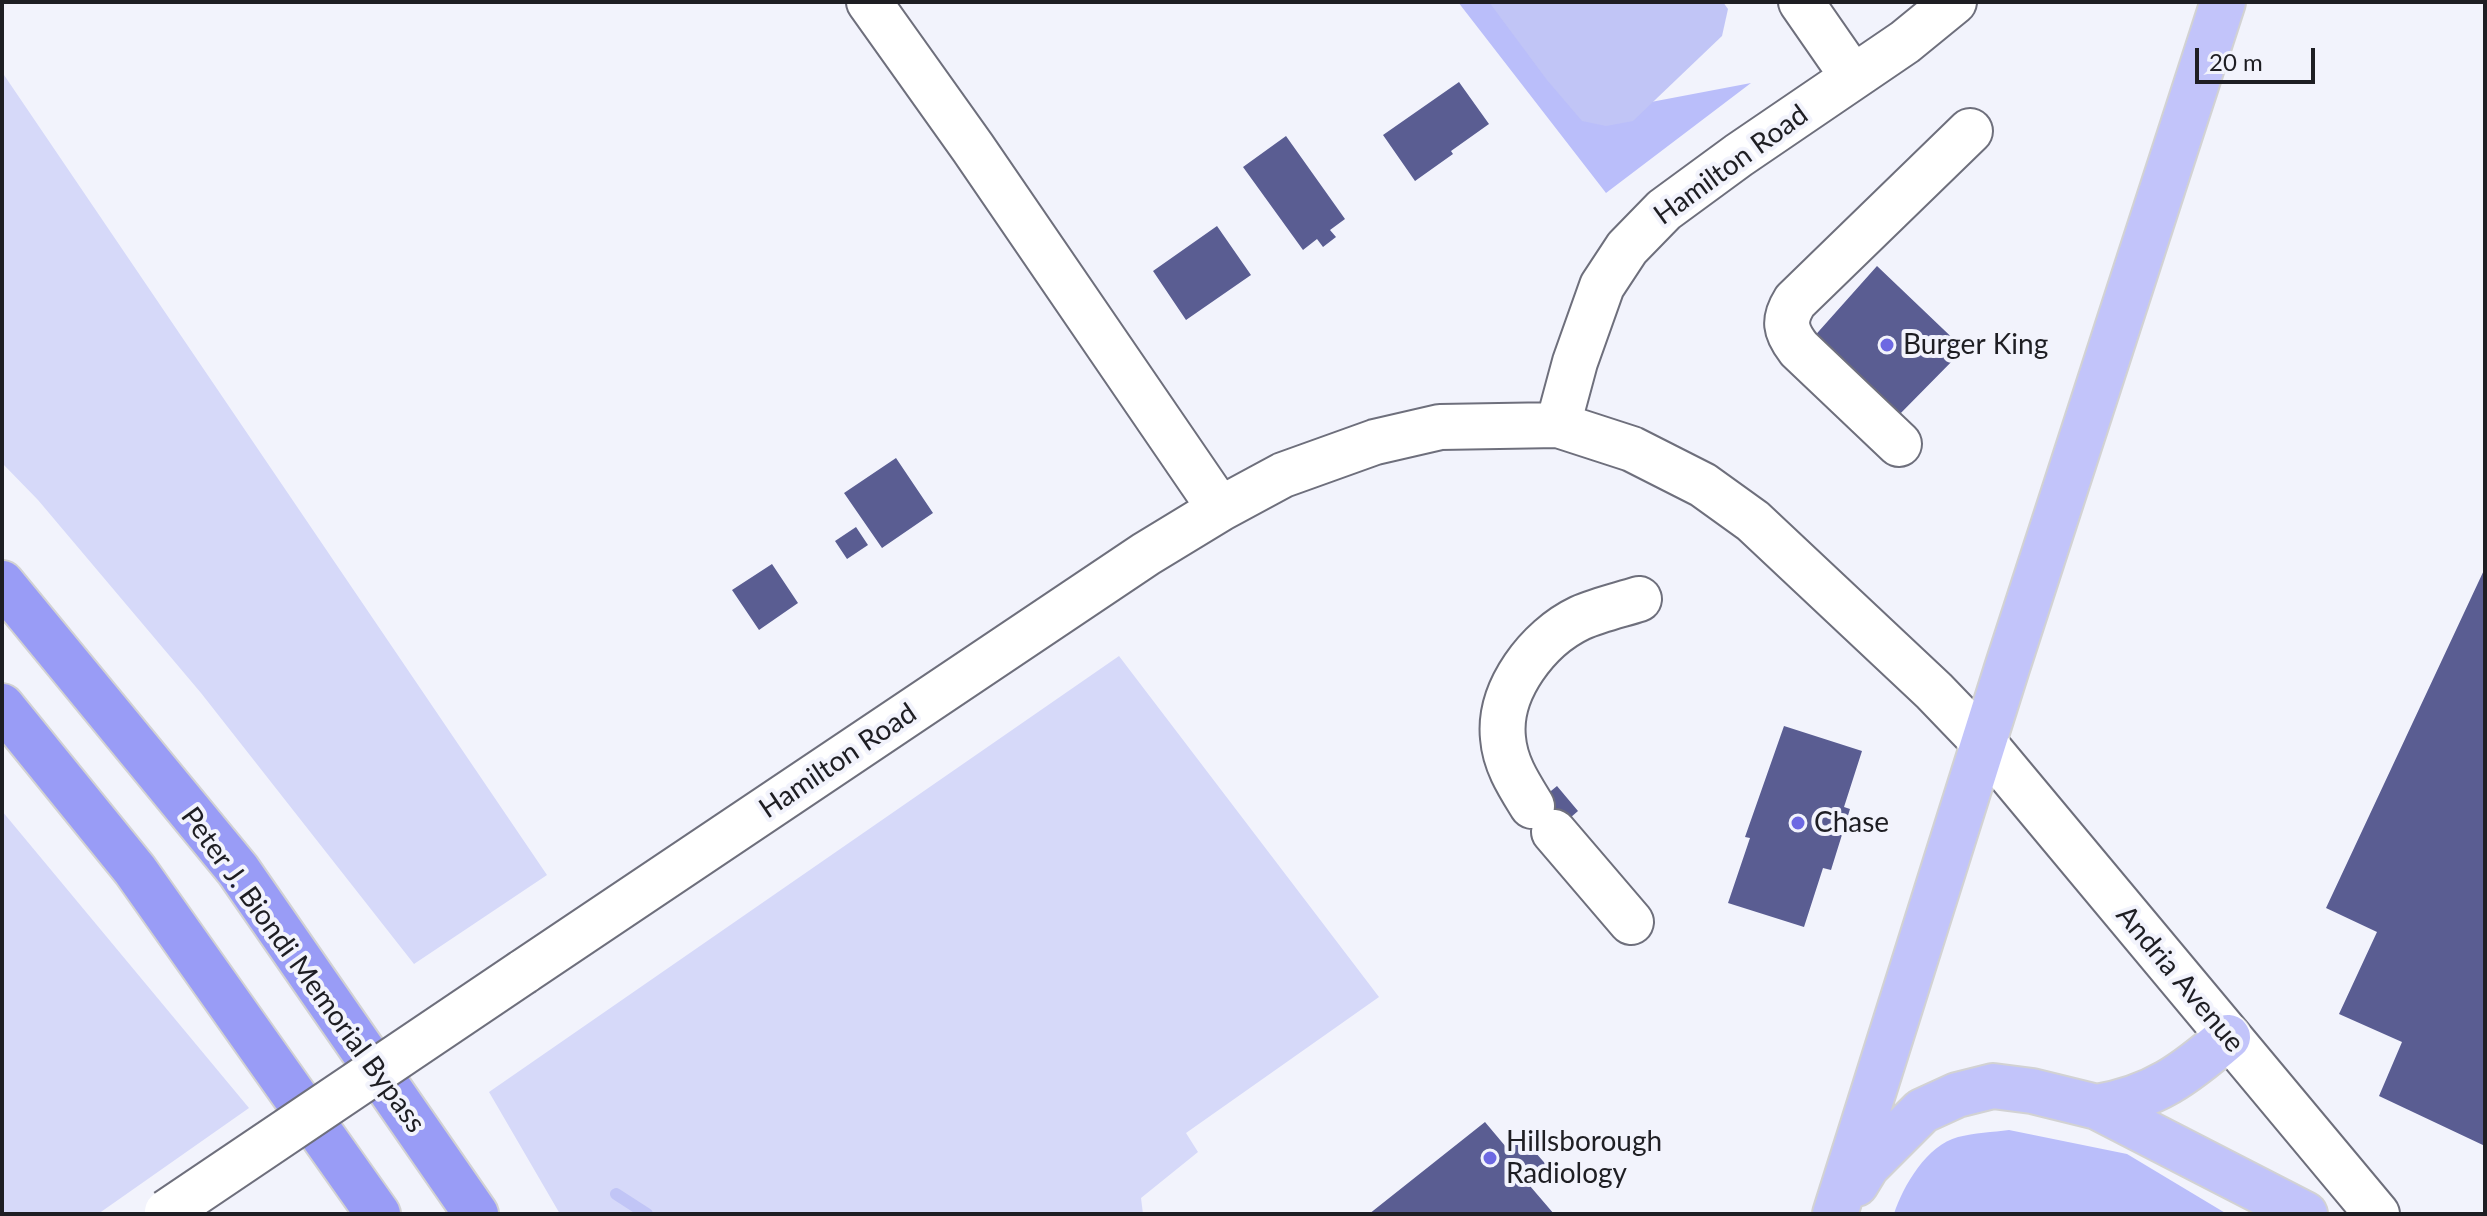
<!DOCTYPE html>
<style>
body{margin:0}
#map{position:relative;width:2487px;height:1216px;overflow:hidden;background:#f2f3fc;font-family:Lato,sans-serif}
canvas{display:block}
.frame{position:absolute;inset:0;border:4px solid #1e1e23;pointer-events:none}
.scale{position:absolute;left:2195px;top:48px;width:120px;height:36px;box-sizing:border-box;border:4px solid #1e1e23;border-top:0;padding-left:10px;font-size:24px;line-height:28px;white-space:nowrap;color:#1e1e23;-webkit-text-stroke:6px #f2f3fc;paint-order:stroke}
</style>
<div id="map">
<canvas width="2487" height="1216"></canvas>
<div class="frame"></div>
<div class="scale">20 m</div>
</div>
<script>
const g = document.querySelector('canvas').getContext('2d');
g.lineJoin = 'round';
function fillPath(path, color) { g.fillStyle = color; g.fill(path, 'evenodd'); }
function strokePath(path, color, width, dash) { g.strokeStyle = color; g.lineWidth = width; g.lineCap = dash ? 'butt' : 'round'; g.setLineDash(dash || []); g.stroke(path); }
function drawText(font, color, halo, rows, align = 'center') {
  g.font = font + ' Lato,sans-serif'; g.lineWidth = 8; g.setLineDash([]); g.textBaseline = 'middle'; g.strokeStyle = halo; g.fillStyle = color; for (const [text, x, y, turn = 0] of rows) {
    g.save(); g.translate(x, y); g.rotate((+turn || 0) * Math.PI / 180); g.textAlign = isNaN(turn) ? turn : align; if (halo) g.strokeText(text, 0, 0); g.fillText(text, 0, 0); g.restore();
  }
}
const green = new Path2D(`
 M2,72L547,875L414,964L201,693L38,500L2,463Z
 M1119,656L1379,997L1186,1133L1198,1152L1141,1198L1143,1214H560L489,1092Z
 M2,811L249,1108L98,1214H2Z`);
const forest = new Path2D(`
 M1458,2H1506L1593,113L1751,83L1606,193Z
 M2009,1130L2127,1154L2227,1214H1894C1903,1186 1927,1145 1958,1137C1974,1133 1993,1132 2009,1130Z`);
const water = new Path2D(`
 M1489,2H1723L1728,9L1722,36L1633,121L1606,126L1582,121L1547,80Z`);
const stream = new Path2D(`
 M616,1194L647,1214`);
const building = new Path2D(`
 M1459,82L1489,124L1451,151L1453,154L1415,181L1383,135Z
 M1286,136L1345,219L1330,230L1336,237L1323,247L1317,239L1303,250L1243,167Z
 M1217,226L1251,275L1186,320L1153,271Z
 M1877,266L1964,349L1893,421L1811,340Z
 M896,458L933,513L882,548L844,493Z
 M856,527L868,545L847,559L835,541Z
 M772,564L798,603L759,630L732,590Z
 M2485,568V1146L2379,1096L2402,1042L2339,1014L2377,932L2326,908Z
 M1784,726L1862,751L1844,807L1850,809L1831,870L1823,868L1804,927L1728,903L1750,838L1745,837Z
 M1557,786L1578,811L1554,832L1523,814Z
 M1485,1122L1506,1147L1520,1135L1550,1169L1530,1186L1554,1214H1369Z`);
const minor = new Path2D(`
 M869,2L973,148L1220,509
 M1801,2L1853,77
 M1558,425L1575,362L1602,286L1627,248L1664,210L1739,155L1905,42L1954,2
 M1899,444L1799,349C1785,331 1783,320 1795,301L1970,131
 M1532,806C1519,785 1505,764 1503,738C1498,690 1538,638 1580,618C1598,610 1620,605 1639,599
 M1554,832L1631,922
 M523,972L1146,554L1220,509L1283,475L1375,442L1440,427L1558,425L1632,449L1703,485L1753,521L1934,691L1984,743L2377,1214`);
const major = new Path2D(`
 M2097,1107C2155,1097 2185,1074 2228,1037
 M1856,1184L1867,1166L1922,1111L1957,1095L1993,1086L2032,1091L2097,1107L2305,1214
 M1835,1214L2007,668L2223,2`);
const highway = new Path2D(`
 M2,583L238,870L476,1214
 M2,706L135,870L378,1214`);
const minorBridge = new Path2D(`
 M167,1212L523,972`);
const markers = [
 [1887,345,8,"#6d68e2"],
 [1798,823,8,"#6d68e2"],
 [1490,1158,8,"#6d68e2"]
];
const streetNames = [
 ["Hamilton Road",1731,165,-36],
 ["Hamilton Road",838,761,-34],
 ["Peter J. Biondi Memorial Bypass",303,970,54],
 ["Andria Avenue",2180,979,50]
];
const poiNames = [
 ["Burger King",1903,345],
 ["Chase",1814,823],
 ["Hillsborough",1506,1142],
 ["Radiology",1506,1174]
];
fillPath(green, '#d6d9f9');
fillPath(forest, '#babefa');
fillPath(water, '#c1c5f6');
strokePath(stream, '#c1c5f6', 12);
fillPath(building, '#5a5d92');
strokePath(minor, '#6e6f7c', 48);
strokePath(major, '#d2d2d3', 48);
strokePath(highway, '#d2d2d3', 48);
strokePath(minor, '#fff', 44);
strokePath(major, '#c2c4fa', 44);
strokePath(highway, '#999cf6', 44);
strokePath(minorBridge, '#6e6f7c', 48, []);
strokePath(minorBridge, '#fff', 44);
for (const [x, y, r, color] of markers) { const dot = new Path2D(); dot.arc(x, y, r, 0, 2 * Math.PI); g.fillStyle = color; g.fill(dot); strokePath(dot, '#f2f3fc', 3); }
drawText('28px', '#1e1e23', '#f2f3fc', streetNames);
drawText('28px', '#1e1e23', '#f2f3fc', poiNames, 'left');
</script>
